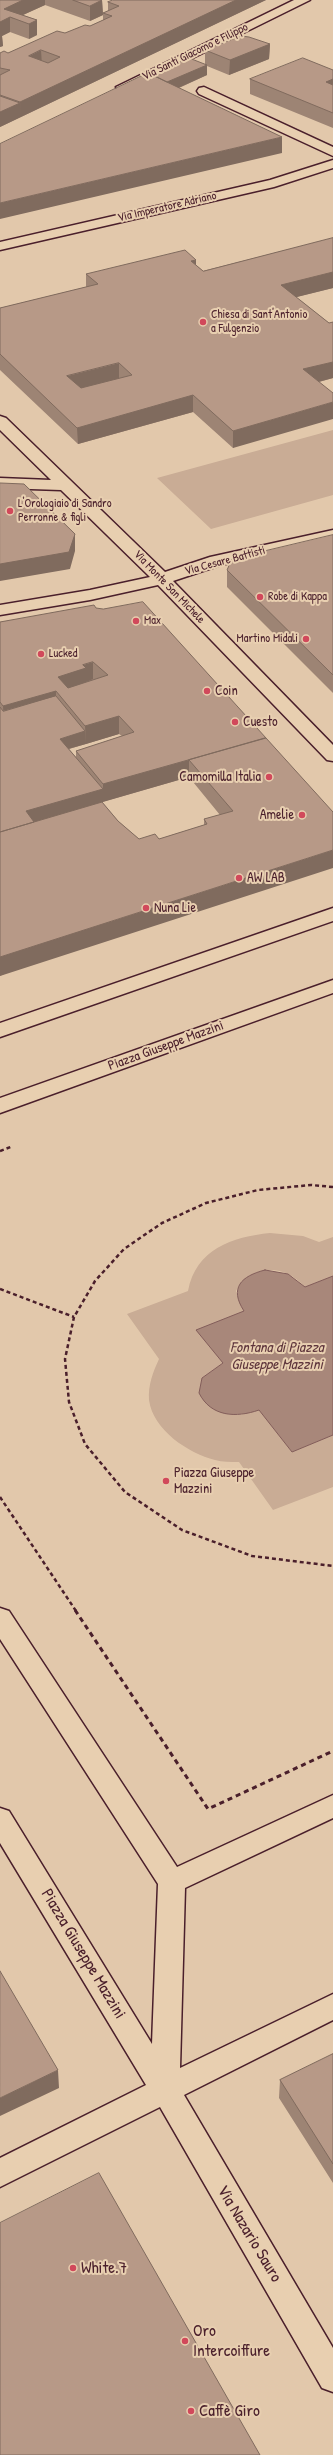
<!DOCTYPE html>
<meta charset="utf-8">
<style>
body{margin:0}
canvas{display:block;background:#e2c8ab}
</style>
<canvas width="333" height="2455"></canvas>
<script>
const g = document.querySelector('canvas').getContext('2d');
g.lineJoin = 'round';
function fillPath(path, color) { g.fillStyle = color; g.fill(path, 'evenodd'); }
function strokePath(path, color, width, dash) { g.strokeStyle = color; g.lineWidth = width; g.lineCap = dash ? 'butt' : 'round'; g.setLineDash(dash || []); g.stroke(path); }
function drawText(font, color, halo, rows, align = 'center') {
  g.font = font + ' "Patrick Hand",sans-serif'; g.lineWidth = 4; g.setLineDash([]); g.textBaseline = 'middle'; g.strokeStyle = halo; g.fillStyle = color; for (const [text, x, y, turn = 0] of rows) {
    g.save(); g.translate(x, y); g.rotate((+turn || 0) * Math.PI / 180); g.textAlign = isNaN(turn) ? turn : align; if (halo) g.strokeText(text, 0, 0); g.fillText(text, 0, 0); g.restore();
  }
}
const green = new Path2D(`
 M333,430V495L211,529L157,478Z
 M270,1233L303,1236L319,1242L333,1237V1276L305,1287C300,1282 294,1277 288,1274C269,1265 244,1272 236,1291L241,1306L244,1311L223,1363L202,1378L229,1415H241L259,1409L292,1452L333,1435V1487L273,1510L239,1462C231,1462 222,1462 215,1460C188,1453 153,1430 149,1400C148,1385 153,1372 159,1359L127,1314L188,1291C196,1249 232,1237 270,1233Z`);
const water = new Path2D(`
 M265,1270L288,1274L305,1287L333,1276V1435L292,1452L259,1410C236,1418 211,1417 199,1393L202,1378L223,1363L196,1330L244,1311C229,1288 241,1276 265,1270Z`);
const pathFar1 = new Path2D(`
 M0,1151L13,1146
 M333,1187L311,1185L258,1190L206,1203L162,1223L124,1249L95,1281L74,1317L65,1359L69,1402L85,1444L125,1492L182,1530L252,1556L333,1566
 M0,1289L74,1317
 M0,1497L76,1611`);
const path = new Path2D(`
 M75,1610L208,1809L333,1751`);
const minor = new Path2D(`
 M294,0H310L128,90H118L116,87Z
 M204,87L333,147V156L199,94L197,91L199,88Z
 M333,160V168L274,187L0,250V242L270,180Z
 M0,416L6,418L165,572L210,557L333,530V540L221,565L173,581L333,745V761L327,760L158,585L90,600L0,615V605L90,590L150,577L61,490L0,488V478L51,480L0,430Z
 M333,908V921L0,1037V1023Z
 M333,980V993L0,1113V1098Z
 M0,1608L9,1611L177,1867L333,1795V1818L185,1888L180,2068L333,1994V2020L184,2095L333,2348V2392L322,2388L160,2107L0,2187V2158L146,2085L0,1843V1808L9,1811L152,2044L158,1884L0,1639Z`);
const wall = new Path2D(`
 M0,0H102L103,15L90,21L45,5L23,15L37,20V35L29,39L10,32L2,36L3,46L0,47Z
 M266,0L21,117L0,127V53H8L65,33L90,26L103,20V13L108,11V2Z
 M270,44L269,59L229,75L207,66V75L179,88L282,153L153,75L205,64V50Z
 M333,70V128L250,94V79Z
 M333,238V288L296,297L329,323L333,322V378L319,382L233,448L193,412L78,444L0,370V308L86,287V274L196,260V265L203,271Z
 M333,535V693L227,587V570Z
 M96,608L333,812L0,976V622ZM119,734L122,736L76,751V757L69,749ZM189,777L220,815L204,819V825L159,839H139L118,821L102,802Z
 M333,2054V2183L279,2098L280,2080Z`);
const shadedWall = new Path2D(`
 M23,0H45V5L14,19L10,17V32L2,36L3,46L0,47V22L4,9Z
 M102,0L103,15L90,21V6Z
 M236,0H266L21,117L20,102Z
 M37,20V35L29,39V24Z
 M270,44L269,59L229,75L230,60Z
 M41,50L42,65L29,56Z
 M207,65V75L167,93V82Z
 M333,79V93L326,82Z
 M20,103L21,117L0,127V112Z
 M282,137V153L0,219V203Z
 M196,260V276L191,261Z
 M333,272V288L281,301V285Z
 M333,362V378L303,386V369Z
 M119,363V379L68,392L67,376Z
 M193,395V412L78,444L77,428Z
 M333,402V419L233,448V431Z
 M75,534V551L70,569L0,581V564Z
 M93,662V679L86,682L59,694L58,677L83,665Z
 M56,691V709L4,724L3,706Z
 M119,716V734L86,744L85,726Z
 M85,731L86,744L61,751L60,739Z
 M189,760V777L27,824L26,811L103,789V784Z
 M333,850V868L0,976V957Z
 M58,2070L59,2088L0,2116V2098Z`);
const building = new Path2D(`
 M0,0H23L4,9L37,20L29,24L10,17L0,22Z
 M73,0H102L90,6Z
 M113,0H236L20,102L0,95V75L10,70L0,68V53L4,51L8,53L57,31L65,33L85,25L90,26L112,16L103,13L119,6L108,2ZM41,50L60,57L48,63L29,56Z
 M241,36L249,37L270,44L230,60L205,50Z
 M189,58L207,65L167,82L153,75Z
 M303,58L333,70V79L326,82L333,85V113L250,79Z
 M148,73L282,137L0,203V144Z
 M0,96L20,103L0,112Z
 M333,238V272L281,285L329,323L333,322V362L303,369L333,393V402L233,431L193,395L77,428L0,354V308L98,284L86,274L185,250L196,260L191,261L203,271ZM119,363L132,375L81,388L67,376Z
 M0,483L24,484L75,534L69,552L0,564Z
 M333,535V675L227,570L232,559Z
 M143,602L266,738L103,784L76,751L134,732L119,716L85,726L56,691L3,706L0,702V622L94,605L96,608L103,609ZM93,662L108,675L68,688L58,677L86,668L83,665Z
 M56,696L85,731L60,739L103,789L26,811L34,822L0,832V707L3,711Z
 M266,738L333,812V850L0,957V832L102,802L118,821L139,839L155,834L159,839L207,824L204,819L233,811L189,760Z
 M0,1971L58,2070L0,2098Z
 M333,2054V2164L280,2080Z
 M99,2173L260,2455H0V2223Z`);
const markers = [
 [203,322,4,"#d1495b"],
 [10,511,4,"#d1495b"],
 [260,597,4,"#d1495b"],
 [136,621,4,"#d1495b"],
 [306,639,4,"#d1495b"],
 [41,654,4,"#d1495b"],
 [207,691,4,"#d1495b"],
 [235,722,4,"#d1495b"],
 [269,777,4,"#d1495b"],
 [302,815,4,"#d1495b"],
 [239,878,4,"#d1495b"],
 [146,908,4,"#d1495b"],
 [166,1481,4,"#d1495b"],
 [73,2268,4,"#d1495b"],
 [185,2341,4,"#d1495b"],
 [191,2411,4,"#d1495b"]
];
const farStreetnames = [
 ["Via Santi Giacomo e Filippo",195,52,-26],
 ["Via Imperatore Adriano",167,207,-13],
 ["Via Cesare Battisti",225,561,-15],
 ["Via Monte San Michele",169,587,46]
];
const farPoinames = [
 ["Chiesa di Sant'Antonio",211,315],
 ["a Fulgenzio",211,329],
 ["L'Orologiaio di Sandro",18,504],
 ["Perronne & figli",18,518],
 ["Robe di Kappa",268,597],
 ["Max",144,621],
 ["Martino Midali",298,639,"right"],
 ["Lucked",49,654]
];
const poiNames = [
 ["Coin",215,691],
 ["Cuesto",243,722],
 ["Camomilla Italia",261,777,"right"],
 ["Amelie",294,815,"right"],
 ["AW LAB",247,878],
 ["Nuna Lie",154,908],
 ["Piazza Giuseppe",174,1473],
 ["Mazzini",174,1489]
];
const streetNames = [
 ["Piazza Giuseppe Mazzini",166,1046,-20]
];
const waterNames = [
 ["Fontana di Piazza",277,1348],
 ["Giuseppe Mazzini",277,1365]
];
const nearStreetnames = [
 ["Piazza Giuseppe Mazzini",83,1954,59],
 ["Via Nazario Sauro",249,2234,59]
];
const nearPoinames = [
 ["White.7",81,2268],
 ["Oro",193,2331],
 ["Intercoiffure",193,2351],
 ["Caffè Giro",199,2411]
];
fillPath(green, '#c9ac95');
fillPath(water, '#a8877a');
strokePath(water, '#825d5a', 1);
strokePath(minor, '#4a1f2b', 3);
strokePath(pathFar1, '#4a1f2b', 2.5, [4, 3]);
strokePath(path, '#4a1f2b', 3, [5, 4]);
fillPath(minor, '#e8cfb0');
fillPath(wall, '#9d8474');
fillPath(shadedWall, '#806b5e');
fillPath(building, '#b79987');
strokePath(building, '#806b5e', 1);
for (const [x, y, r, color] of markers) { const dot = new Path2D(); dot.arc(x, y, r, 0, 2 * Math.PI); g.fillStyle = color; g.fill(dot); strokePath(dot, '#e8cfb0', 1.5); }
drawText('12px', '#4a1f2b', '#e8cfb0', farStreetnames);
drawText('12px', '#4a1f2b', '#e8cfb0', farPoinames, 'left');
drawText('14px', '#4a1f2b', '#e8cfb0', poiNames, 'left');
drawText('14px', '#4a1f2b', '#e8cfb0', streetNames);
drawText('italic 15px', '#5d343b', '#e8cfb0', waterNames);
drawText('17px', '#4a1f2b', '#e8cfb0', nearStreetnames);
drawText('17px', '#4a1f2b', '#e8cfb0', nearPoinames, 'left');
</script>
